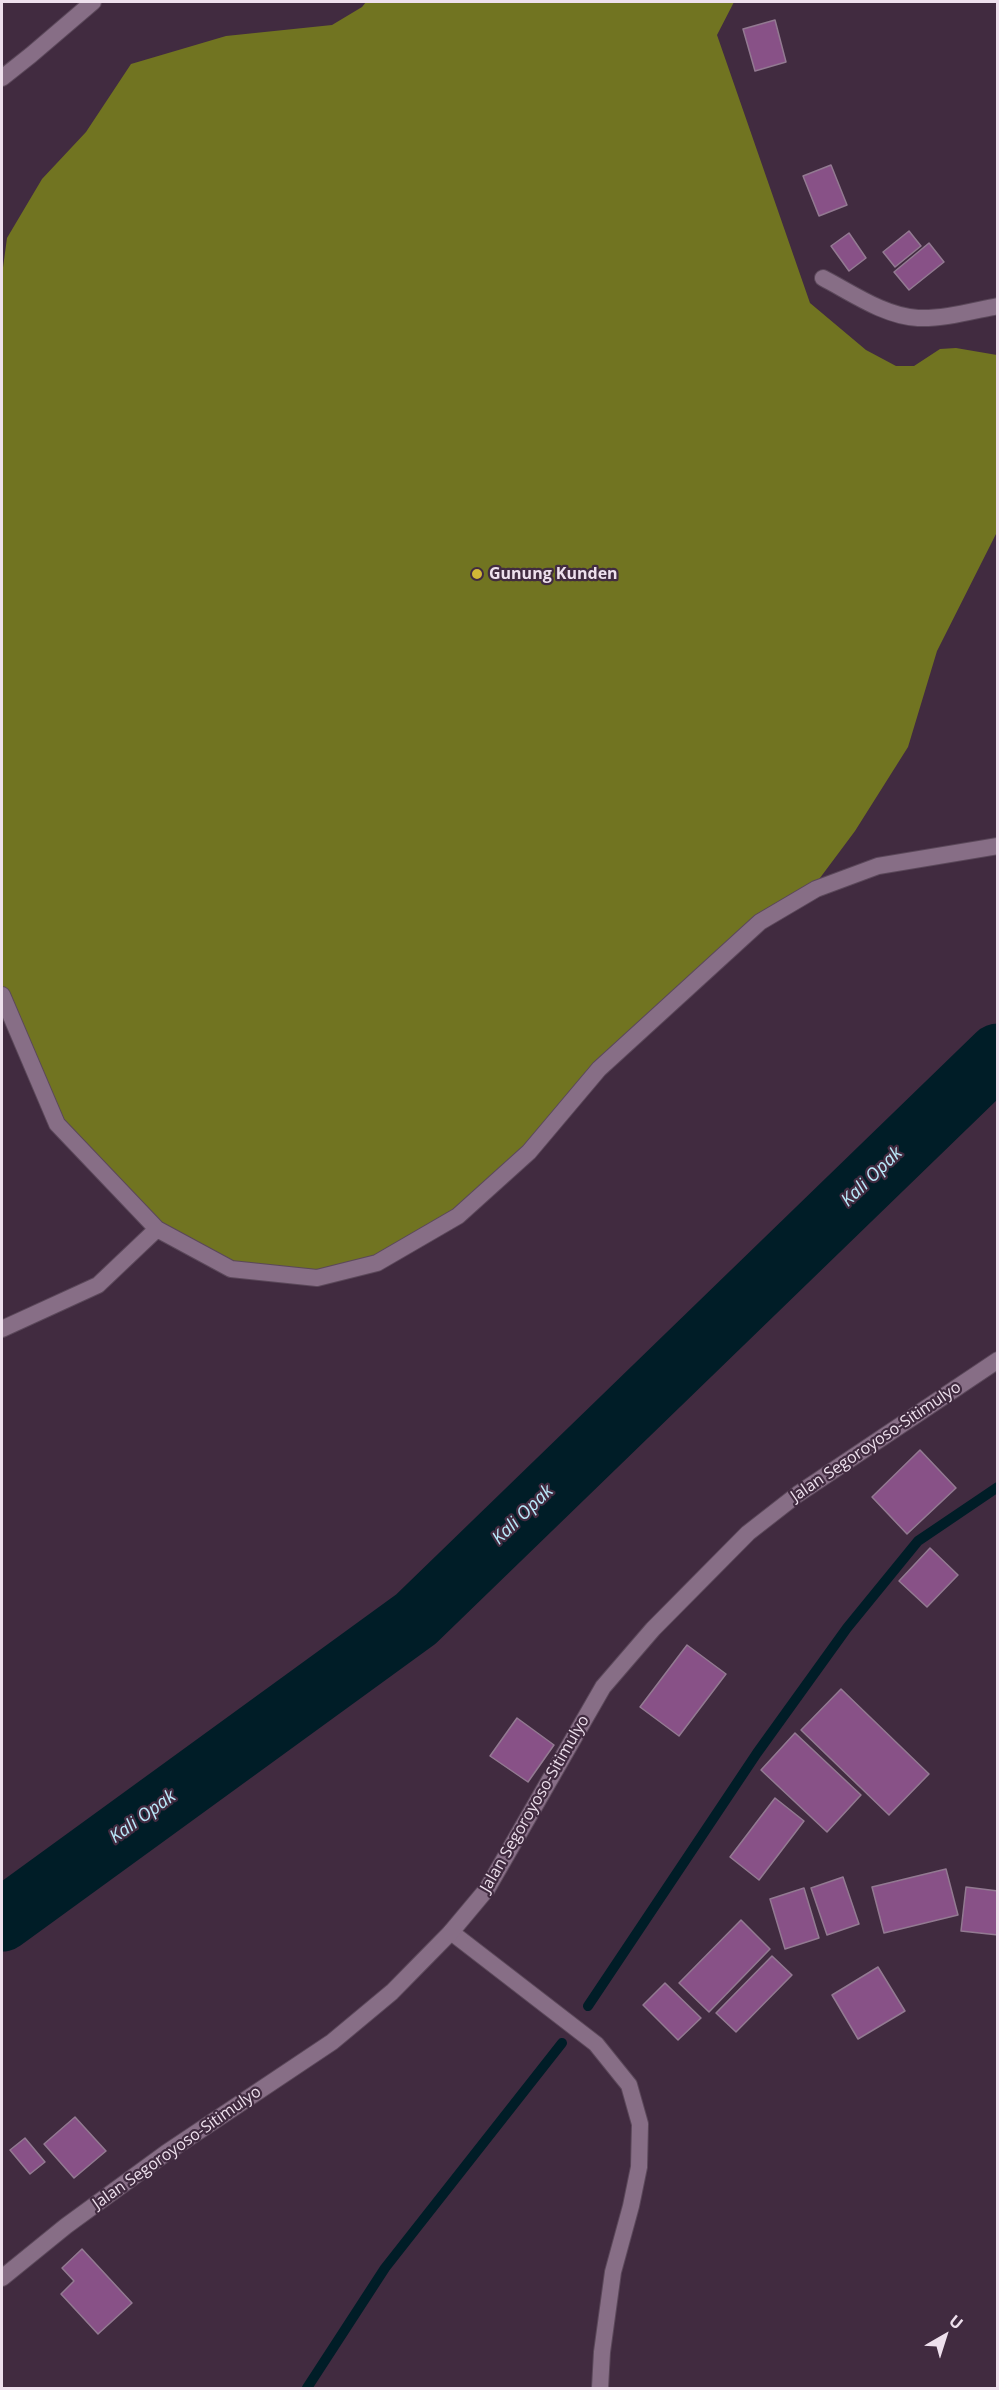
<!DOCTYPE html>
<style>
body{margin:0}
#map{position:relative;width:999px;height:2390px;overflow:hidden;background:#412b40;font-family:"Open Sans",sans-serif}
canvas{display:block}
.frame{position:absolute;inset:0;border:3px solid #eee0ed;pointer-events:none}
.north{position:absolute;left:915px;top:2306px;width:60px;height:60px;-webkit-text-stroke:4px #412b40;paint-order:stroke;rotate:39deg;font-size:16px;font-weight:700;line-height:24px;text-align:center;color:#eee0ed}
.north::after{content:'';display:block;margin:auto;width:21px;height:27px;background:#eee0ed;clip-path:polygon(50% 0,100% 100%,50% 72%,0 100%)}
</style>
<div id="map">
<canvas width="999" height="2390"></canvas>
<div class="frame"></div>
<div class="north">U</div>
</div>
<script>
const g = document.querySelector('canvas').getContext('2d');
g.lineJoin = 'round';
function fillPath(path, color) { g.fillStyle = color; g.fill(path, 'evenodd'); }
function strokePath(path, color, width, dash) { g.strokeStyle = color; g.lineWidth = width; g.lineCap = dash ? 'butt' : 'round'; g.setLineDash(dash || []); g.stroke(path); }
function drawText(font, color, halo, rows, align = 'center') {
  g.font = font + ' "Open Sans",sans-serif'; g.lineWidth = 4.5; g.setLineDash([]); g.textBaseline = 'middle'; g.strokeStyle = halo; g.fillStyle = color; for (const [text, x, y, turn = 0] of rows) {
    g.save(); g.translate(x, y); g.rotate((+turn || 0) * Math.PI / 180); g.textAlign = isNaN(turn) ? turn : align; if (halo) g.strokeText(text, 0, 0); g.fillText(text, 0, 0); g.restore();
  }
}
const forest = new Path2D(`
 M366,2H734L717,35L810,303L866,350L896,366H914L940,349L956,348L997,355V532L937,651L908,747L855,831L814,886L759,920L527,1151L457,1213L376,1261L317,1276L232,1267L159,1227L60,1123L2,989V275L7,238L42,179L86,132L131,64L226,36L332,25L362,7Z`);
const stream = new Path2D(`
 M588,2006L757,1753L847,1628L918,1541L998,1487
 M307,2388L385,2268L562,2043`);
const river = new Path2D(`
 M2,1920L416,1619L998,1055`);
const building = new Path2D(`
 M775,20L786,62L755,71L743,29Z
 M831,165L847,205L819,216L803,176Z
 M909,231L921,246L895,267L883,252Z
 M849,233L866,258L849,271L831,246Z
 M929,243L944,262L909,290L894,272Z
 M920,1450L956,1488L907,1534L872,1497Z
 M930,1548L958,1575L927,1607L899,1581Z
 M687,1645L726,1674L679,1736L640,1707Z
 M841,1689L929,1774L889,1815L801,1730Z
 M517,1718L554,1745L528,1782L490,1756Z
 M795,1733L861,1795L827,1832L761,1770Z
 M775,1798L804,1821L759,1880L730,1857Z
 M946,1869L958,1915L884,1933L872,1887Z
 M843,1877L859,1924L827,1935L811,1888Z
 M966,1887L998,1891V1935L961,1931Z
 M804,1888L819,1938L785,1949L770,1899Z
 M741,1920L770,1949L709,2012L679,1983Z
 M772,1956L792,1975L736,2032L716,2013Z
 M878,1967L905,2011L858,2039L832,1995Z
 M665,1983L701,2018L678,2040L643,2005Z
 M75,2117L106,2151L74,2178L44,2144Z
 M25,2138L45,2162L30,2174L10,2150Z
 M82,2249L132,2303L98,2334L61,2294L74,2281L62,2268Z`);
const minor = new Path2D(`
 M2,78L31,55L93,2
 M823,278C852,293 884,316 918,318C944,319 972,311 998,306
 M2,995L57,1124L157,1229L231,1269L317,1278L377,1263L458,1216L529,1152L599,1069L760,922L816,889L878,866L998,846
 M2,1329L98,1285L157,1229
 M451,1932L596,2044L629,2085L640,2124L639,2167L631,2206L613,2272L602,2352L600,2388`);
const secondary = new Path2D(`
 M2,2278L66,2226L166,2153L332,2042L392,1992L451,1932L487,1889L603,1687L653,1629L748,1533L798,1494L998,1360`);
const markers = [
 [477,574,6,"#d2b736"]
];
const poiNames = [
 ["Gunung Kunden",489,574]
];
const streetNames = [
 ["Jalan Segoroyoso-Sitimulyo",876,1442,-34],
 ["Jalan Segoroyoso-Sitimulyo",535,1804,-60],
 ["Jalan Segoroyoso-Sitimulyo",177,2148,-35]
];
const waterNames = [
 ["Kali Opak",872,1177,-44],
 ["Kali Opak",523,1515,-44],
 ["Kali Opak",143,1817,-36]
];
fillPath(forest, '#717421');
strokePath(stream, '#001d27', 10);
strokePath(river, '#001d27', 63);
fillPath(building, '#885187');
strokePath(building, '#937a92', 1.5);
strokePath(minor, '#5b485a', 18);
strokePath(secondary, '#5b485a', 18);
strokePath(minor, '#876e86', 16);
strokePath(secondary, '#876e86', 16);
for (const [x, y, r, color] of markers) { const dot = new Path2D(); dot.arc(x, y, r, 0, 2 * Math.PI); g.fillStyle = color; g.fill(dot); strokePath(dot, '#412b40', 2); }
drawText('bold 16px', '#eee0ed', '#412b40', poiNames, 'left');
drawText('16px', '#eee0ed', '#412b40', streetNames);
drawText('italic 18px', '#bae9fa', '#412b40', waterNames);
</script>
